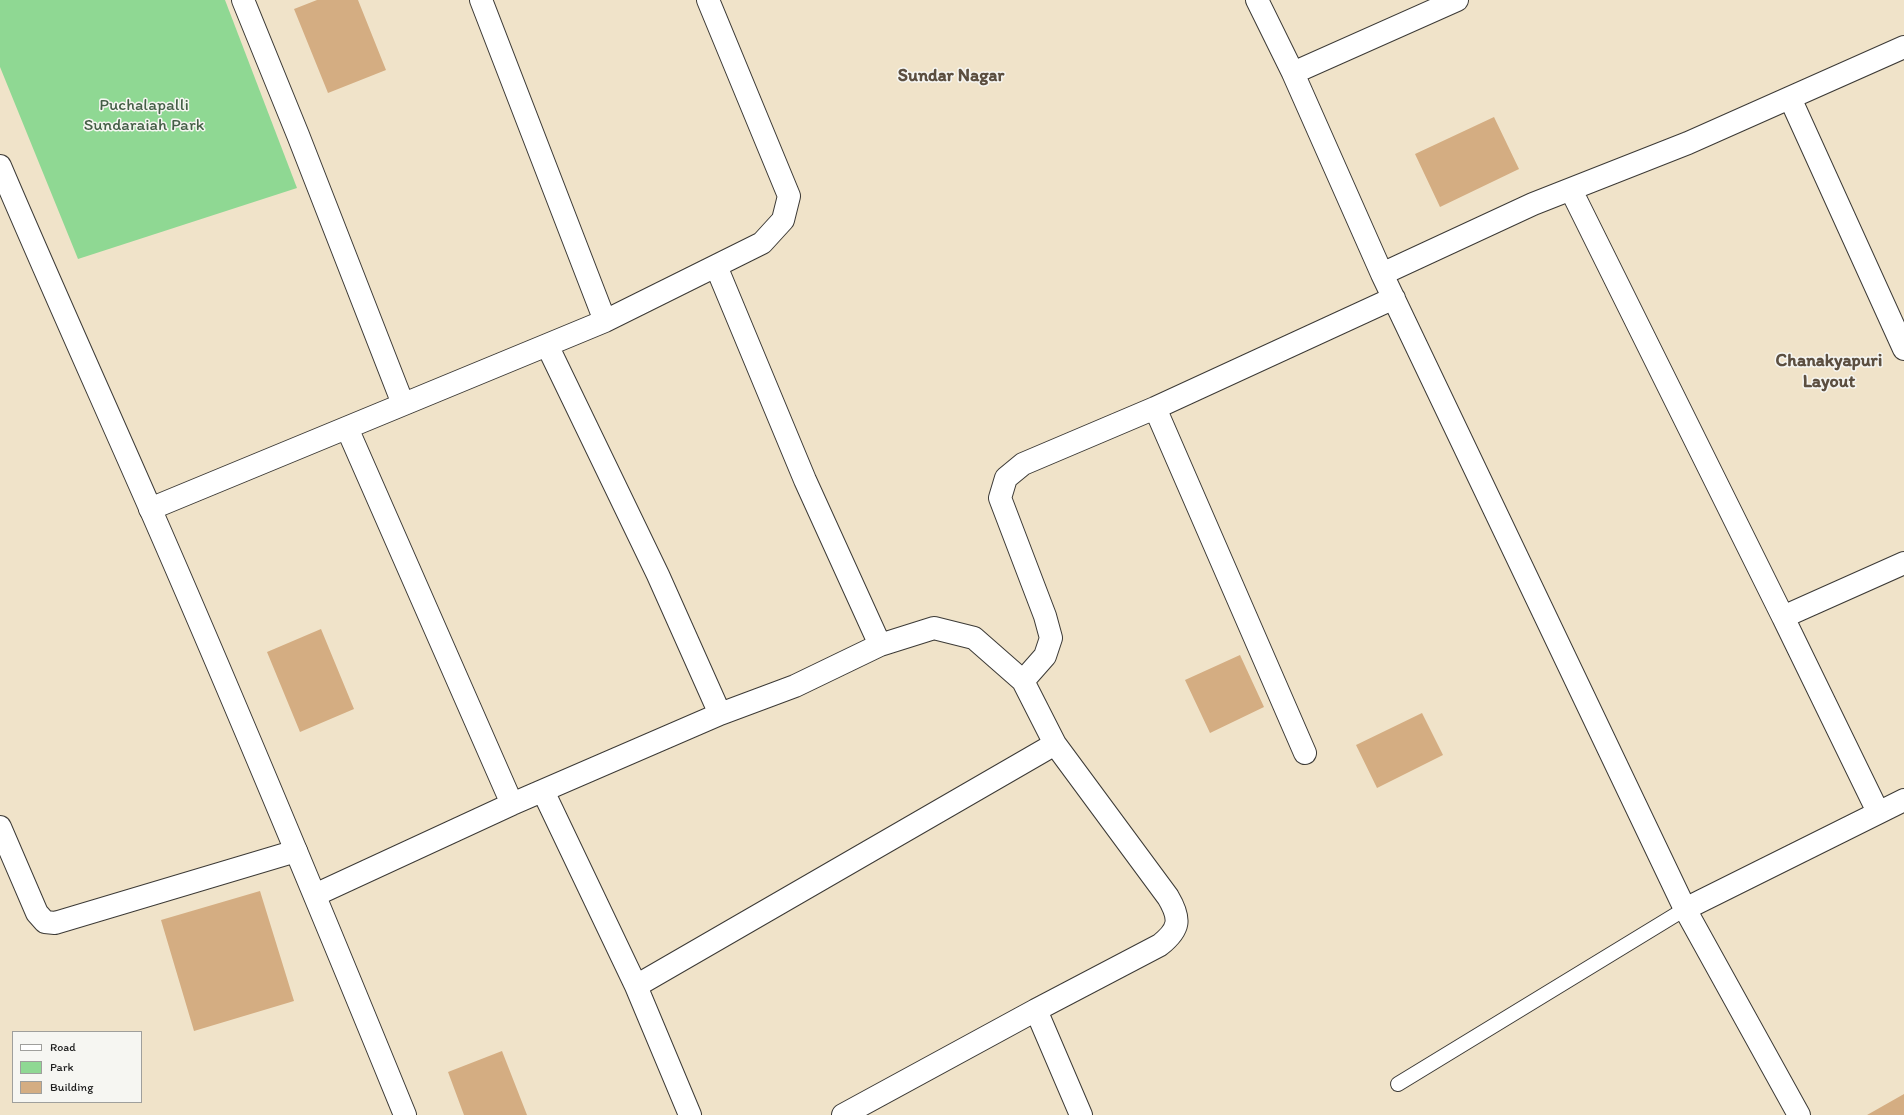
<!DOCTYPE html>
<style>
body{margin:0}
#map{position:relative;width:1904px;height:1115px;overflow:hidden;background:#f0e3c9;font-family:Itim,sans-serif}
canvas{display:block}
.legend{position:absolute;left:12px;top:1031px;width:130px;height:72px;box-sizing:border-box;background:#f6f6f2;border:1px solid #9f9f9c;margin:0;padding:5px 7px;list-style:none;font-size:12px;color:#1c1c1c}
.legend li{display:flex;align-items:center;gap:8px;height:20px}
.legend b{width:20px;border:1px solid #9f9f9c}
</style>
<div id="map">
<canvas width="1904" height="1115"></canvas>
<ul class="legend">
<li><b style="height:5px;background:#fff"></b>Road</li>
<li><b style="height:11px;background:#8fd893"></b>Park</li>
<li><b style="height:11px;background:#d4ad82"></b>Building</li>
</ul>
</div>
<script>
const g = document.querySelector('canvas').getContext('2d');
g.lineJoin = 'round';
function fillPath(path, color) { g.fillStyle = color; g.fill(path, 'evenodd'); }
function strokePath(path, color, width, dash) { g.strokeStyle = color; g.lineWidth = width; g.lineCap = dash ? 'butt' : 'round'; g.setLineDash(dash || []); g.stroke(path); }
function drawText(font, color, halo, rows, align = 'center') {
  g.font = font + ' Itim,sans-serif'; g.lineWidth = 3; g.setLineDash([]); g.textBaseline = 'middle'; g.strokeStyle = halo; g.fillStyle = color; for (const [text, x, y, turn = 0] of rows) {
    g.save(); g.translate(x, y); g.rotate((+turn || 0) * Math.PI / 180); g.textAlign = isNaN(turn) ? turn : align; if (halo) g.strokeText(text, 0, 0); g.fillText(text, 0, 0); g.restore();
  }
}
const green = new Path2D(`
 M0,0H225L297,188L78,259L0,67Z`);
const building = new Path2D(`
 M317,0H358L386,70L328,93L294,9Z
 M1494,117L1519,169L1440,207L1415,154Z
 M321,629L354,709L300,732L267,652Z
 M1240,655L1264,707L1210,733L1185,680Z
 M1422,713L1443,755L1377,788L1356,745Z
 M260,891L294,1001L194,1031L161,920Z
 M502,1051L527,1115H464L448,1072Z
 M1904,1094V1115H1867Z`);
const service = new Path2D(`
 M1398,1084L1685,909`);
const minor = new Path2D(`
 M243,0L298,135L403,404
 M481,0L605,321L547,345L658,575L720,714L795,686L880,645L934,628L974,638L1023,681L1045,656L1051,638L1045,616L1000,498L1006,478L1023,464L1155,408L1394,298
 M1257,0L1293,73L1382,274L1685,909L1799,1115
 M1293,73L1457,0
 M1790,98L1904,349
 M1571,190L1783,617
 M716,266L805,480L880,645
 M1382,274L1533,204L1688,143L1904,47
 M605,321L762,243L783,220L789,196L708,0
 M1155,408L1305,753
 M347,428L512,804
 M150,509L547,345
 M1023,681L1055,744
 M543,791L636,986
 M1878,812L1783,617L1904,563
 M0,827L37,913L45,922L55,923L296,851
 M315,895L512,804L720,714
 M1685,909L1904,800
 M690,1115L636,986L1055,744L1168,897C1181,919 1180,929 1160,945L1036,1010
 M843,1115L1036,1010L1081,1115`);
const tertiary = new Path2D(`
 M0,166C49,281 100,394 150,508C238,709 322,912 405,1115`);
const parkNames = [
 ["Puchalapalli",144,106],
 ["Sundaraiah Park",144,126]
];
const neighbourhoodNames = [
 ["Sundar Nagar",951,76],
 ["Chanakyapuri",1829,361],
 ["Layout",1829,382]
];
fillPath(green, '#8fd893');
fillPath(building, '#d4ad82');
strokePath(service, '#3c3a36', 16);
strokePath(minor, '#3c3a36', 24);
strokePath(tertiary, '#3c3a36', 24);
strokePath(service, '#fff', 14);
strokePath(minor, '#fff', 22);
strokePath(tertiary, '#fff', 22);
drawText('17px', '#445e46', '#f6f6f2', parkNames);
drawText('bold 18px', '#5c4f40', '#f6f6f2', neighbourhoodNames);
</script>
